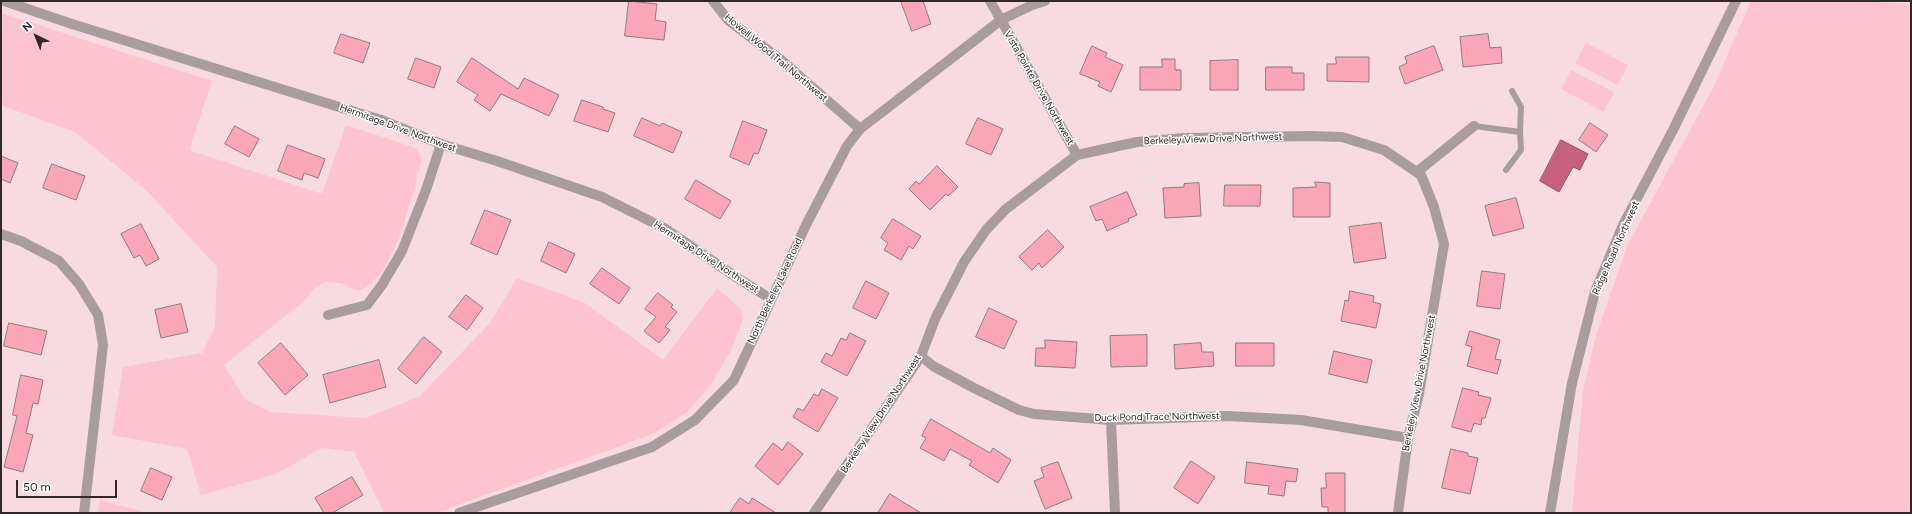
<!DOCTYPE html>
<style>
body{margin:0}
#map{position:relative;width:1912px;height:514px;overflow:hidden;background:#f7dbe0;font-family:Figtree,sans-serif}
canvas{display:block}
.frame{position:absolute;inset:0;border:2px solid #32282a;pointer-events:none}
.north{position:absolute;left:16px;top:16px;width:40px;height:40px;-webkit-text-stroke:3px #fff;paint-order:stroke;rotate:317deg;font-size:11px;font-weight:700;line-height:16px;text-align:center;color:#32282a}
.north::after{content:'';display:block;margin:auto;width:14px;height:18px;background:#32282a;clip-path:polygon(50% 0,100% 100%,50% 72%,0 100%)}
.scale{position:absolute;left:16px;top:480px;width:101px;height:18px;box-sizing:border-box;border:2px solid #32282a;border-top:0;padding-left:5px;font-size:12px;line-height:14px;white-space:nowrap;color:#32282a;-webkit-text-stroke:3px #fff;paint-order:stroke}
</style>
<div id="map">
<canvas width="1912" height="514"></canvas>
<div class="frame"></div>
<div class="north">N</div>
<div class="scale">50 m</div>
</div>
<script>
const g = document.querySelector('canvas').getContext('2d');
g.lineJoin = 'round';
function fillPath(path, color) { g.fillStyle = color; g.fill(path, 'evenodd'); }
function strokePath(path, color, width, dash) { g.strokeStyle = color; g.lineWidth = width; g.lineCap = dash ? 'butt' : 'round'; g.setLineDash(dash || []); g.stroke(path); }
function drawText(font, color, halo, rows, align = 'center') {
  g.font = font + ' Figtree,sans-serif'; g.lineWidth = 3; g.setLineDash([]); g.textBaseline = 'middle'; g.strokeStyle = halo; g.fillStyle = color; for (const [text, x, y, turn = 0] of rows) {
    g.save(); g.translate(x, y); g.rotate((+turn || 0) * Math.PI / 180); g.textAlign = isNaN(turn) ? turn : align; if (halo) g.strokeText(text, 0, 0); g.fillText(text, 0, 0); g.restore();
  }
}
const green = new Path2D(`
 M1751,1H1851L1911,4V513H1572L1583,391L1596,335L1628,244L1714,86Z
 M1,13L212,81L189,150L322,194L346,125L416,148L422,159C412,194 396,278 358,291L341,283L327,282L316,286L303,302L224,365L245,399L271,412L366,418L420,396L490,323L517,278L585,303L663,360L717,288L741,309L743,319L731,350L712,383L687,412L650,435L436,513H384L354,452L322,448L276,474L201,495L187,449L112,435L123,367L202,353L215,327L217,267L147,191L75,132L1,105Z
 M1586,43L1628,65L1618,85L1575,63Z
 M1571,70L1614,92L1604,112L1561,89Z
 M100,500L148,513H98Z`);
const water = new Path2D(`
 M1561,140L1588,154L1580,170L1573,167L1559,192L1540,181Z`);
const building = new Path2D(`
 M629,1L657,4L655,20L666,22L664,40L625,36Z
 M901,1H923L931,24L912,31Z
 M341,34L370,43L363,63L334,53Z
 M1488,34L1490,48L1501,47L1502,63L1463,67L1460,37Z
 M1092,46L1107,53L1105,57L1123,65L1111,92L1098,86L1100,82L1080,74Z
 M1434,46L1443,70L1405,84L1399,67L1407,63L1405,57Z
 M1336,57H1369V82L1327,81V64H1336Z
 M416,58L441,67L434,88L408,79Z
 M472,58L518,89L524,78L559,95L549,116L501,94L490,111L474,100L478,95L457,82Z
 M1162,59H1175V70H1181V90H1140V67H1162Z
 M1238,60V90H1210V61Z
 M1266,67H1292V73H1304V90H1266Z
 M582,100L603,107V109L615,113L608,132L574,121Z
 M642,118L660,126L662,123L682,132L673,153L634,136Z
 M978,118L1003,129L991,155L966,144Z
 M743,121L767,130L758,154L754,153L749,165L730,157Z
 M1590,123L1608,135L1596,152L1579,140Z
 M235,126L259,139L249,157L225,144Z
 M288,145L325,159L318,178L304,173L302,180L278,171Z
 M1,156L18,163L10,183L1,179Z
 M52,164L85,176L76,200L43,188Z
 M937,166L958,187L948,196L946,194L930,210L909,189L916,181L919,184Z
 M696,180L731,201L720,219L685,199Z
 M1315,182L1330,183V217H1293V188L1316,187Z
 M1199,183L1201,216L1165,218L1163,188L1184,187V184Z
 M1225,185H1261L1260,206H1224Z
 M1127,192L1137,215L1128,219L1129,221L1107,231L1102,219L1096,221L1090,207Z
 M1516,198L1524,228L1493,236L1485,206Z
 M485,210L511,220L497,255L471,244Z
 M893,219L921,236L913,249L909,246L901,260L884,250L888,243L881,238Z
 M1381,223L1386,258L1354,263L1349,227Z
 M141,224L159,259L146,266L140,255L134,258L121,234Z
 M1048,230L1064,247L1042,268L1039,263L1032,270L1019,257Z
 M549,242L575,254L566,273L541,261Z
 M602,268L630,288L619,304L590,284Z
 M1482,271L1505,274L1500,309L1477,306Z
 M866,281L889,293L876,319L853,308Z
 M1350,291L1374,296L1373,302L1381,304L1376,328L1341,321L1345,300L1348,301Z
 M658,293L673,305L671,307L677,312L665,327L670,330L659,343L644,331L656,317L645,309Z
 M466,295L483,308L467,330L449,317Z
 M181,304L188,332L161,338L155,310Z
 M989,308L1017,321L1004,349L976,337Z
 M9,323L47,331L41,355L4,346Z
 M1470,331L1500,340L1495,359L1501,360L1497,374L1467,366L1472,347L1466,345Z
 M850,333L866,341L847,376L821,362L826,353L832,356L841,338L846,340Z
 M1147,335V366L1111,367L1110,336Z
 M424,337L442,352L416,384L398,369Z
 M1045,340L1077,342L1075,368L1035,366L1036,348H1045Z
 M281,343L308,375L285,395L258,363Z
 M1201,343L1202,352H1213L1214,366L1175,369L1174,345Z
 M1236,343H1274V366H1236Z
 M1334,351L1372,360L1367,383L1329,374Z
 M379,360L386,387L330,403L323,375Z
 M21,375L43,380L38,404L33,403L26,433L33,435L23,472L4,467L17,416L13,415Z
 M1463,388L1479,392L1478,395L1491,398L1485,418H1482L1481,425L1474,423L1471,432L1452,427Z
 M822,389L838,398L818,432L793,417L798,408L803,411L814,394L818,396Z
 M931,419L990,453L993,448L1011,460L998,483L969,465L972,461L950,449L944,461L920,448L926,438L922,436Z
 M788,442L803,454L778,485L755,466L773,443L782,450Z
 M1451,449L1468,453V456L1478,458L1470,494L1442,488Z
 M1191,461L1215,477L1198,504L1174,488Z
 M1058,462L1072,498L1045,509L1034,481L1044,477L1041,468Z
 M1247,462L1298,469L1296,482L1286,481L1284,496L1268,494L1269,486L1245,483Z
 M151,468L172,477L162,500L141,491Z
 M1326,473H1345V513H1328V507H1322L1321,488H1326Z
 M352,477L363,495L332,513H324L315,498Z
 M890,494L921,513H878Z
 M740,498L749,504L752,498L776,513H730Z`);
const service = new Path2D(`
 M1474,126L1520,132L1521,107L1512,91
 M1506,170L1521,150L1520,132`);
const minor = new Path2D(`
 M4,1L72,24L381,120L441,144L497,161L602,197L664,228L739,279L771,299
 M713,1L728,20L781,60L860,129
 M1001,20L1077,155
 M1417,172L1474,126
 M1,234L21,241L59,261L79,284L98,315L103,345L84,513
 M328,315L367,305L382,285L402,251L426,190L441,144
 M921,356L933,366L974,388L1019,410L1034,414L1111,420L1228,416L1301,420L1408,438
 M1111,420L1115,513
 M814,513L921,356L935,319L964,262L986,230L1006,209L1077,155L1137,142L1184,138L1311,136L1342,137L1384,150L1421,175L1434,207L1444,244L1419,394L1408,438L1398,513
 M1550,513L1572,383L1595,292L1623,225L1673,130L1736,1`);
const tertiary = new Path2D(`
 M990,1L1001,20
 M459,513L652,447L695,420L734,380L806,225L847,146L860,129L1001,20L1032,5L1045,1`);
const streetNames = [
 ["Howell Wood Trail Northwest",776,58,40],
 ["Vista Pointe Drive Northwest",1039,88,60],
 ["Hermitage Drive Northwest",398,128,20],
 ["Berkeley View Drive Northwest",1213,139,-2],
 ["Ridge Road Northwest",1616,248,-66],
 ["Hermitage Drive Northwest",706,257,33],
 ["North Berkeley Lake Road",775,291,-65],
 ["Berkeley View Drive Northwest",1419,383,-79],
 ["Berkeley View Drive Northwest",881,414,-57],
 ["Duck Pond Trace Northwest",1157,417,-1]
];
fillPath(green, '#fdc4cf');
fillPath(water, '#c5617b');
strokePath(water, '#995063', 1);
fillPath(building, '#fba5b8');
strokePath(building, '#91797d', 1);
strokePath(service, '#a89c9e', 6);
strokePath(minor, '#a89c9e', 10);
strokePath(tertiary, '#a89c9e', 10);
drawText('10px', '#32282a', '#fff', streetNames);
</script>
